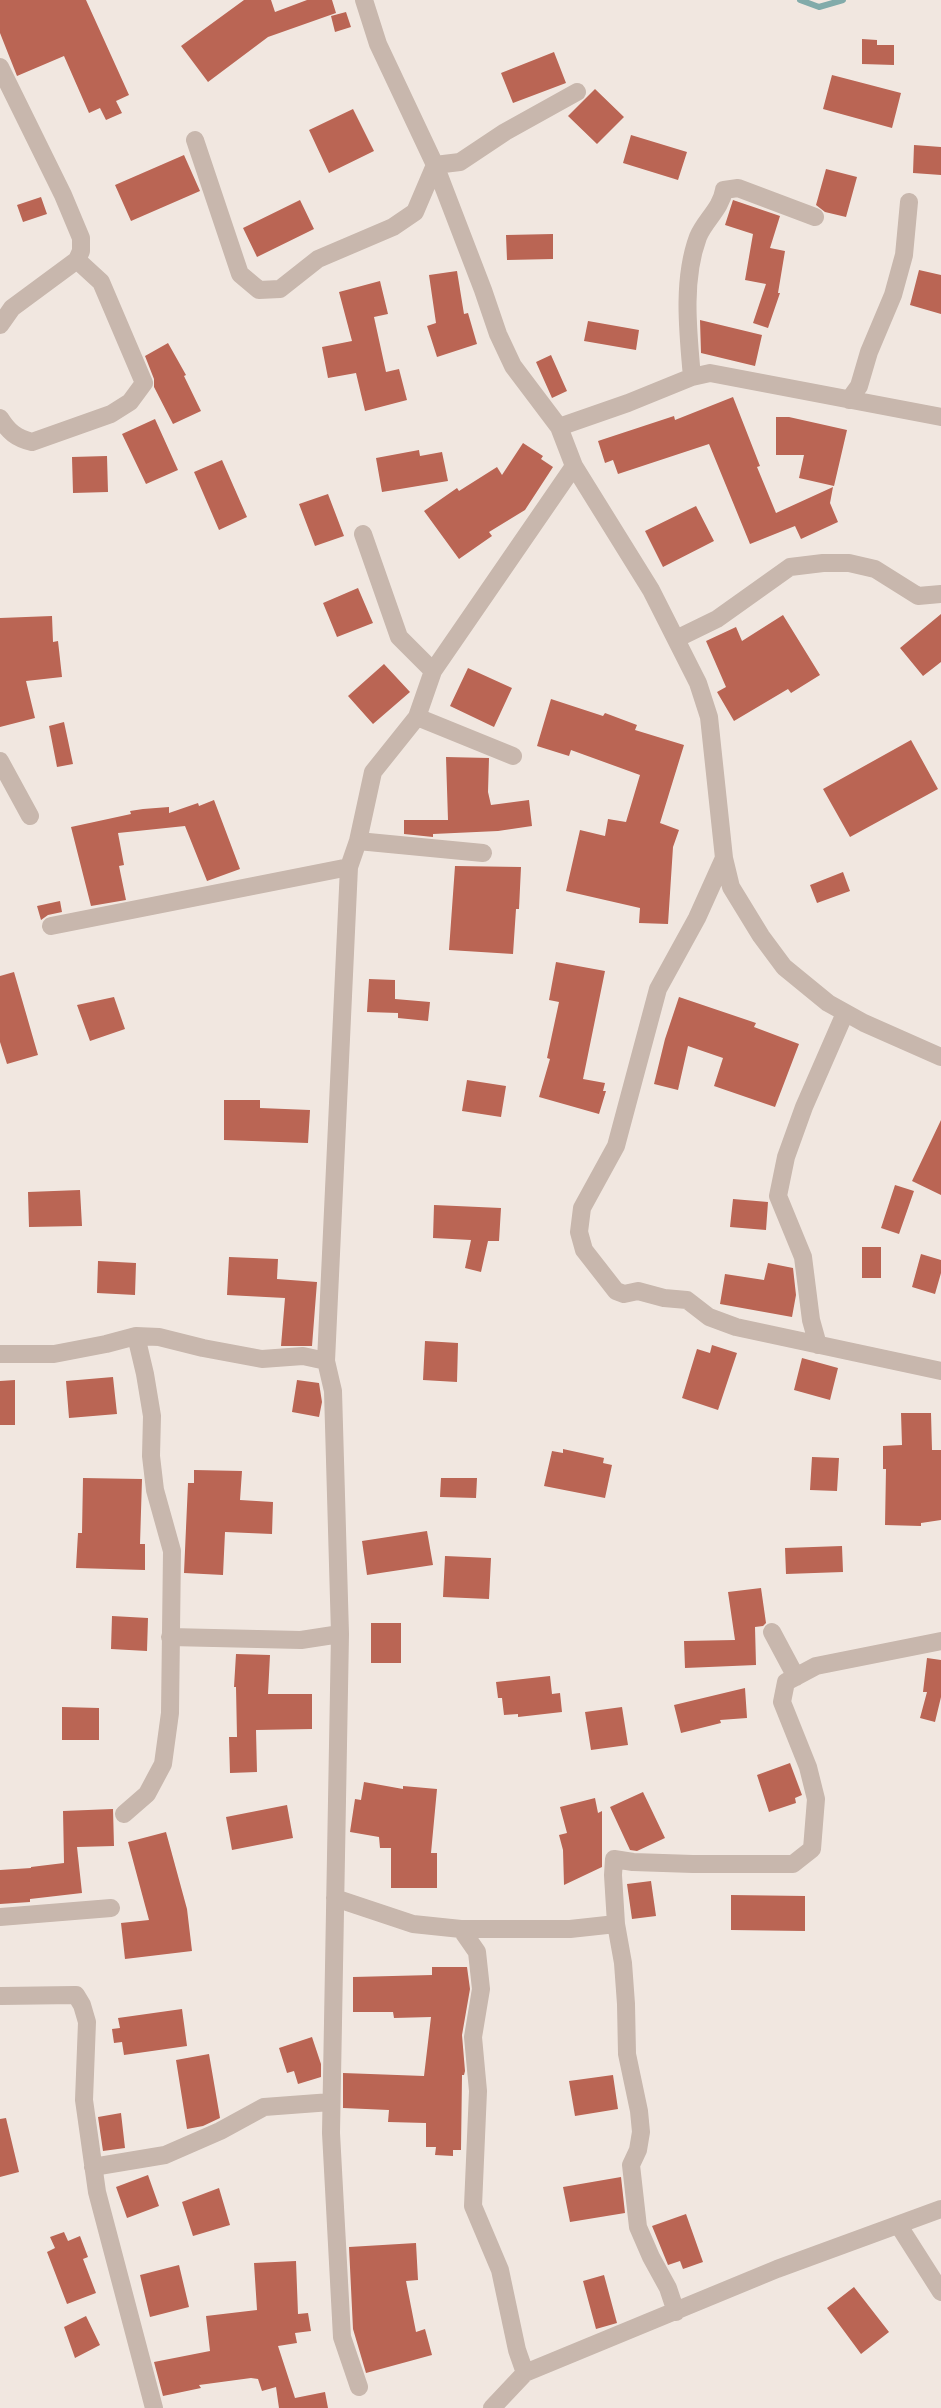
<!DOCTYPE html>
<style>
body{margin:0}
canvas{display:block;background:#f1e7e0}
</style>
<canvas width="941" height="2408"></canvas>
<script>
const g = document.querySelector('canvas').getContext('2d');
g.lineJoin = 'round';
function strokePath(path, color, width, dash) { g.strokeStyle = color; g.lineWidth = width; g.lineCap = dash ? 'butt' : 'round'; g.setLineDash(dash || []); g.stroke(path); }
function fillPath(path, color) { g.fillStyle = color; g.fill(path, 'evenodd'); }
const stream = new Path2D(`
 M800,0L819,7L843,0`);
const building = new Path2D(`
 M0,0H86L129,95L116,101L122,113L106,120L100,108L89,113L64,56L17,76L0,33Z
 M244,0H271L275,12L307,0H332L336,13L268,37L208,82L181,46Z
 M346,12L351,27L335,32L331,16Z
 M862,39L877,40V45H894V65L862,64Z
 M554,52L566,83L513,103L501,73Z
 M832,75L901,93L892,128L823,109Z
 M595,89L624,117L597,144L568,116Z
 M353,109L374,151L329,173L309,130Z
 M631,135L687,152L678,180L623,163Z
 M914,145L941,147V175L913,173Z
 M184,155L200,191L131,221L115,185Z
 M826,169L857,177L846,217L825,212L816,205Z
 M41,197L47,214L23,222L17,205Z
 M300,200L314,229L257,257L243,228Z
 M733,200L780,216L770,248L785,251L778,293H780L768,328L753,323L766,284L745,280L753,234L725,225Z
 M553,234V259L507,260L506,235Z
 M919,270L941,275V314L910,305Z
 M457,271L464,314L468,313L477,344L437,357L427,326L436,323L429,275Z
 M380,281L388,314L374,317L386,372L399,369L407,400L365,411L356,373L328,378L322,347L352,341L339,292Z
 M700,320L762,335L755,366L701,353Z
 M588,321L639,330L636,350L584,341Z
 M168,343L186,375L184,376L201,411L173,424L154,387V379L145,356Z
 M551,355L567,391L552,398L536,362Z
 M733,397L760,466L757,467L776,513L833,487L830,503L838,522L801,539L795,526L750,544L709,444L618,474L613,460L605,463L598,441L674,416L675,420Z
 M776,417H789L847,430L834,486L799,478L804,455H776Z
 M155,419L178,470L146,484L122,434Z
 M523,443L543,456L541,459L553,467L525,510L489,532L492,536L459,559L424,511L457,488L459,491L497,467L502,475Z
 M419,450L420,456L442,452L448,481L382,492L376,458Z
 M107,456L108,492L73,493L72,457Z
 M222,460L247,517L219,530L194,472Z
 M328,494L344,536L315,546L299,504Z
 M696,506L714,541L663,567L645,531Z
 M358,588L373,623L337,637L323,603Z
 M941,614V662L923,676L900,648Z
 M783,615L820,675L791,693L788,689L734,721L717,692L726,687L706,641L736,627L742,641Z
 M52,616L53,642L58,641L62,677L26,681L35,718L0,727V618Z
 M384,664L410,692L373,724L348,696Z
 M468,668L512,688L494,727L450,706Z
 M551,699L603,716L605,713L637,725L635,730L684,745L660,823L679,830L673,847L668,924L639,923L640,908L566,891L580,830L605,836L608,819L626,822L640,775L571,750L569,756L537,746Z
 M64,722L73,764L57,767L49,726Z
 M911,740L938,789L850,837L823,789Z
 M446,757L489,758L488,792L491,805L529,800L532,826L498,831L433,834V837L404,834V820H448Z
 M214,800L240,869L207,881L185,826L118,833L124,865L119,866L126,900L91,906L71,827L131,814L130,811L143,809L169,807V813L198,803L199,806Z
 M455,866L521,867L519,909H516L513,954L449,950Z
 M843,872L850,891L817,903L810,885Z
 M60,901L62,912L48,915L41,920L37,906Z
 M556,962L605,971L583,1079L605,1083L603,1091H606L599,1114L539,1097L550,1059L547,1058L559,1002L549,1000Z
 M14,972L38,1055L7,1064L0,1042V976Z
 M369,979L395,980V999L430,1002L428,1021L398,1018V1013L367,1012Z
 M114,997L125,1029L90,1041L77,1005Z
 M679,997L756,1023L754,1027L799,1044L775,1107L714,1086L723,1058L688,1046L678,1090L654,1084L665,1039Z
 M467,1080L506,1086L501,1117L462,1111Z
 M224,1100H260V1108L310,1110L308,1143L224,1140Z
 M941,1120V1195L912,1181Z
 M895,1185L914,1191L899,1234L881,1228Z
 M80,1190L82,1226L29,1227L28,1192Z
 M733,1199L768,1202L766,1230L730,1227Z
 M434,1205L501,1208L499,1241H488L481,1272L465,1268L471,1240L433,1238Z
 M862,1247H881V1278H862Z
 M921,1254L941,1260V1273L935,1294L912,1287Z
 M229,1257L278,1259L277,1279L317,1282L312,1346H281L285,1298L227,1295Z
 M98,1261L136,1263L135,1295L97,1293Z
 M768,1263L793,1268L796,1295L792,1317L720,1304L725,1274L764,1280Z
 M425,1341L458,1343L457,1382L423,1380Z
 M712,1345L737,1353L718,1410L682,1398L697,1349L710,1353Z
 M802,1358L838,1368L830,1400L794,1390Z
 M113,1377L117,1414L69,1418L66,1381Z
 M15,1380V1425H0V1381Z
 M297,1380L319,1383L322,1402L319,1417L292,1412Z
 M901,1413H931L932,1450H941V1520L921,1523V1526L885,1525L886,1469H883V1446L902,1445Z
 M563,1449L604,1458L603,1463L612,1465L605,1498L544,1486L552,1451L563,1453Z
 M812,1457L839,1458L837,1491L810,1490Z
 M194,1470L242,1471L240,1500L273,1502L272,1534L225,1532L223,1575L184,1573L188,1483H194Z
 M83,1478L142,1479L140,1544H145V1570L76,1568L78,1533H82Z
 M441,1478H477L476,1498L440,1497Z
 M427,1531L433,1565L367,1575L362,1541Z
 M842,1546L843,1572L786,1574L785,1548Z
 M445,1556L491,1558L489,1599L443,1597Z
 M761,1588L766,1623L763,1626L755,1627L756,1665L685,1668L684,1641L735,1640L728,1592Z
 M112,1616L148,1618L147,1651L111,1649Z
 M371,1623H401V1663H371Z
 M236,1654L270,1655L268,1694H312V1729L256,1730L257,1772L230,1773L229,1737H237L236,1687H234Z
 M927,1658L941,1660V1697L935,1722L920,1718L927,1692H923Z
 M550,1676L552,1694L560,1693L562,1712L518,1717V1714L504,1715L502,1698H498L496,1682Z
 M745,1688L747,1718L720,1720L721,1723L681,1733L674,1705Z
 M62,1707L99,1708V1740H62Z
 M622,1707L628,1745L591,1750L585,1712Z
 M790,1763L802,1795L795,1798L796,1803L769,1812L757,1775Z
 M364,1782L403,1789V1786L437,1789L431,1853H437V1888H391V1848H380L379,1837L350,1832L355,1799L361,1800Z
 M643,1792L665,1838L637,1851L630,1850L610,1807Z
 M595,1798L598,1813L602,1811V1867L564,1885L563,1850L559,1835L567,1833L560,1807Z
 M287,1805L293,1838L232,1850L226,1817Z
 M113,1809L114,1846L77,1847L82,1893L30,1899V1902L0,1904V1870L31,1868V1867L64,1863L63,1811Z
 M166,1832L187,1909L192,1951L125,1959L121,1923L149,1920L128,1842Z
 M651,1881L656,1916L632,1919L627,1884Z
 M731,1895L805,1896V1931L731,1930Z
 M432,1967H467L470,1989L462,2035L465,2071L464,2075H462L461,2150H453V2156L435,2155L436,2147H426V2123L388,2122L389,2110L343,2108V2073L424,2076L431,2017L394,2018L393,2012H353V1977L432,1975Z
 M182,2009L187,2046L124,2055L122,2042L114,2043L112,2029L120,2028L118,2018Z
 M312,2037L321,2064V2077L298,2084L294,2071L287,2073L279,2048Z
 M209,2054L220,2118L203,2126L187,2129L176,2060Z
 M613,2075L618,2109L575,2116L569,2081Z
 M121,2113L125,2148L103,2151L98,2117Z
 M6,2118L19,2172L0,2177V2119Z
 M148,2175L159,2206L127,2218L116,2187Z
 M621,2177L625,2213L570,2222L563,2187Z
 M219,2188L230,2225L193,2236L182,2202Z
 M686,2214L703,2262L683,2269L680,2261L668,2265L652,2226Z
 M64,2232L68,2241L80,2236L88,2257L83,2259L96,2293L67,2304L47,2252L55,2248L50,2237Z
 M416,2243L418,2280L406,2281L416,2332L425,2329L432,2355L366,2373L353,2329L349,2247Z
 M296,2261L298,2314L308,2313L311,2331L295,2333L297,2343L278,2346L295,2398L325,2392L328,2408H279L276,2387L262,2391L258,2379L251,2378L199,2385L201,2388L163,2396L154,2362L210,2351L206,2316L257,2310L254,2263Z
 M179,2265L189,2307L150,2317L140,2275Z
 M604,2275L617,2323L596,2329L583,2281Z
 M854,2287L889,2332L861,2354L827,2308Z
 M86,2316L100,2345L75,2358L64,2327Z`);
const street = new Path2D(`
 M364,0L378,44L435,165L483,290L498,334L513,366L559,427L574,466L651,590L698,683L709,717L724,858L731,887L761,936L784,967L828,1003L864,1023L941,1057
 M0,67L63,195L81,238V251L77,260L12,308L0,325
 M195,140L240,274L259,290L280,289L318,259L393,227L415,212L435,165L460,162L505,132L577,92
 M692,377C688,332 682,280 698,237C705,220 721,209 724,190L738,188L815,217
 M849,400L859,386L869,352L893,295L904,255L909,202
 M0,418C9,432 16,438 32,442L111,414L130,402L144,383L101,282L77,260
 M559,427L628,403L692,377L710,373L941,417
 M363,534L399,637L433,671
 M676,639L717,619L790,567L823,563H849L875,569L918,596L941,594
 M417,717L513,756
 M0,761L30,816
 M358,841L483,853
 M724,858L697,918L658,989L616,1146L582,1208L579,1232L584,1250L616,1291L624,1294L638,1291L664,1298L687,1300L709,1317L736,1327L941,1371
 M51,926L349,867
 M818,1345L811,1320L803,1257L778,1196L786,1157L804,1107L845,1013
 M0,1354H54L106,1344L136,1336L159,1337L203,1348L262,1359L303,1356L326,1361
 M772,1632L796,1677
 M170,1637L301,1640L340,1634
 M124,1814L147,1794L163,1764L170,1713L172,1551L155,1490L151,1456L152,1416L145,1374L136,1336
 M335,1898L413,1924L461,1929H570L616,1924L623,1963L626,2004L627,2054L639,2111L641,2132L638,2150L631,2165L638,2227L651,2257L668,2288L676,2312
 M0,1917L111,1908
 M616,1924L613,1875L614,1859L633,1862L693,1864H793L812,1849L816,1799L808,1767L782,1702L786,1682L816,1666L941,1641
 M461,1929L477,1952L481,1989L473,2037L478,2091L473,2206L500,2270L517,2350L525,2373
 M0,1996L76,1995L82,2005L87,2022L84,2100L97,2192L154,2408
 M93,2167L165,2155L220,2131L264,2107L331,2102
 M899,2226L941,2292
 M359,2387L342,2337L331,2133L340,1634L333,1391L326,1361L349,867L358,841L373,772L417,717L433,671L574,466
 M492,2408L525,2373L777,2269L941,2209`);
strokePath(stream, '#82abaa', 6);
fillPath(building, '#ba6554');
strokePath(street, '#c8b7ad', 18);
</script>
